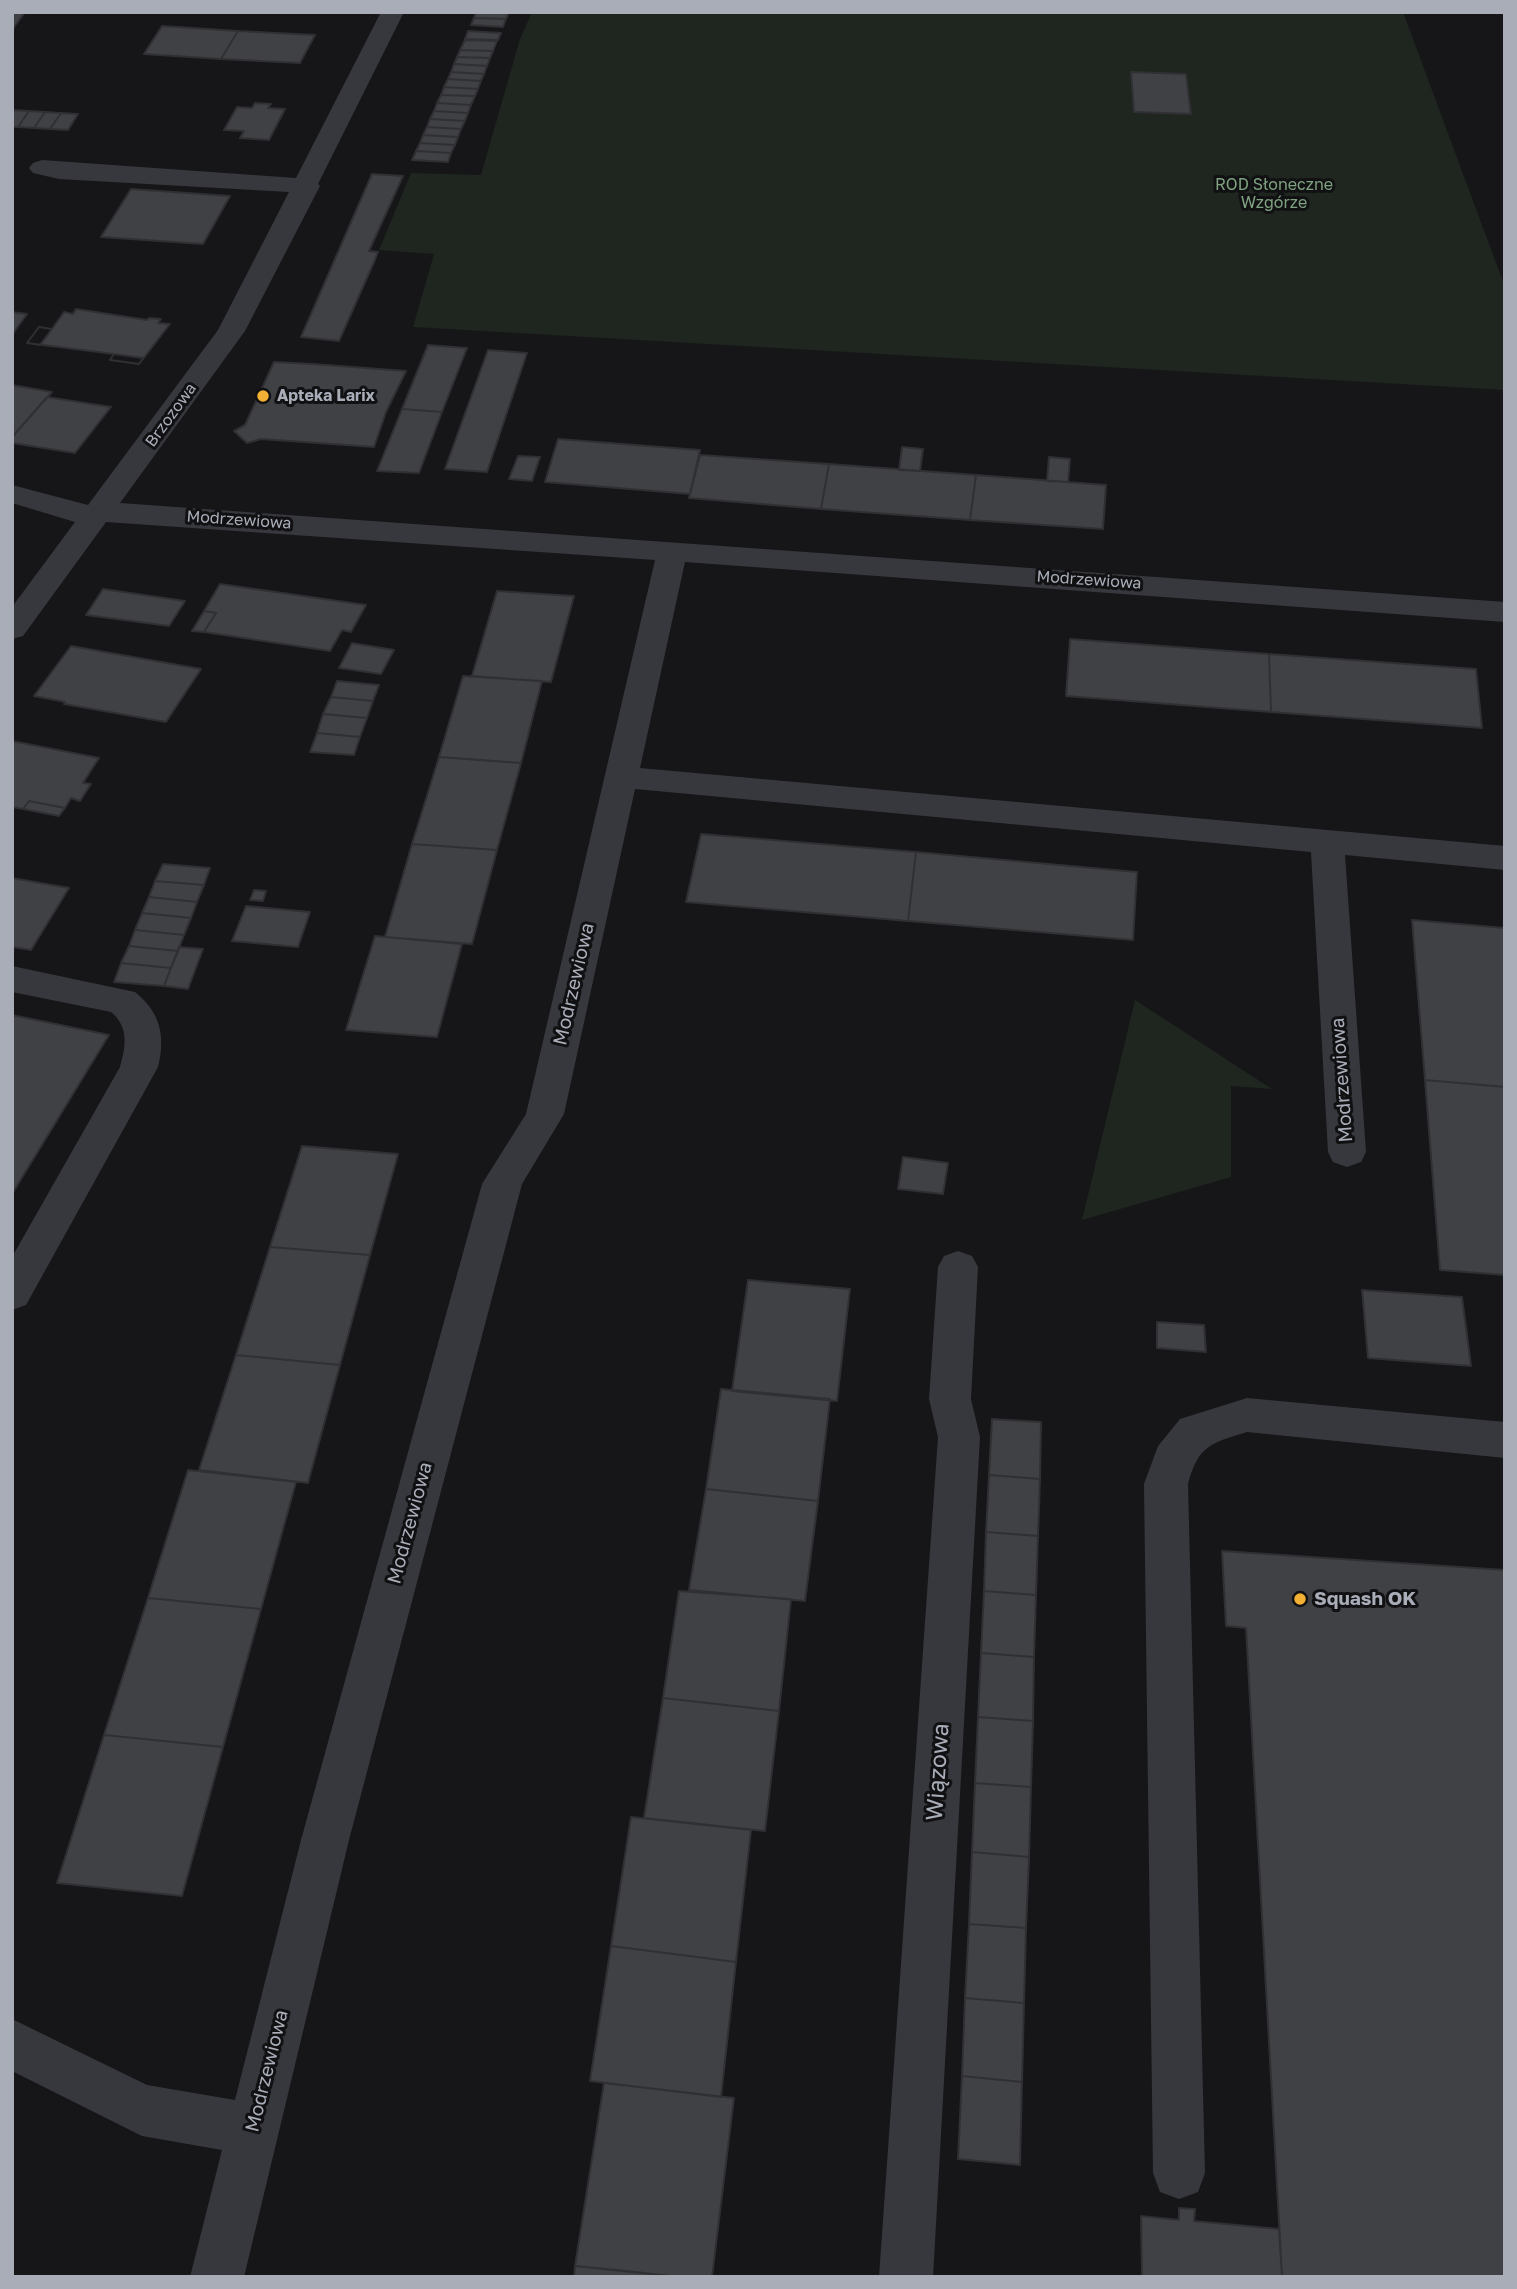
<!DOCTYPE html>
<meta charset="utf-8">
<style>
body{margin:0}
#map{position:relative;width:1517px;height:2289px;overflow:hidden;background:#161618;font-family:"Golos Text",sans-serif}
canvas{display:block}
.frame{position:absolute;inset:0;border:14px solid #a8adb8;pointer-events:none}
</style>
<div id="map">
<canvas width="1517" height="2289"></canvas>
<div class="frame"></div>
</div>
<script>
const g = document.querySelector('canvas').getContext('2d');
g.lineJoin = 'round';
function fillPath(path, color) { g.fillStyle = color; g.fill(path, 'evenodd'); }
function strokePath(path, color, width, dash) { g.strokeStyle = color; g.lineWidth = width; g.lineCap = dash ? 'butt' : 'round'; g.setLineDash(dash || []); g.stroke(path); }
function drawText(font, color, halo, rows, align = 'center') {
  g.font = font + ' "Golos Text",sans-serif'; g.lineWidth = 6; g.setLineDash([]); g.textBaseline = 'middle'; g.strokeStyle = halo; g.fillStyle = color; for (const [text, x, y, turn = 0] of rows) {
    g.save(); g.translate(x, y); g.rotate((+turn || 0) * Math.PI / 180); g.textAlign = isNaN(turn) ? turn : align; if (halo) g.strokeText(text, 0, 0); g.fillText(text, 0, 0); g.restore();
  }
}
const green = new Path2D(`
 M532,12H1403L1505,287V390L413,327L434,254L379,250L411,173L481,175L520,39Z
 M1135,1000L1272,1089L1231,1086V1177L1082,1220Z`);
const building = new Path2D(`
 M12,12H25L12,30Z
 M476,12H509L506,19L474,18Z
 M474,18L506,19L503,27L471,25Z
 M162,26L238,31L221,59L144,54Z
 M238,31L315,35L300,63L221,59Z
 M468,31L501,33L498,40L465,39Z
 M465,40L497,41L493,51L460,50Z
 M460,50L493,51L490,58L457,57Z
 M457,57L490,58L487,66L454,64Z
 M454,64L487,66L484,74L451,72Z
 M451,72L484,74L481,81L448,79Z
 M1131,72L1186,74L1191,114L1134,112Z
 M448,79L481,81L478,89L444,87Z
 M444,87L478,89L475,96L441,95Z
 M441,95L475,96L471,105L437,103Z
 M255,103L271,104L268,108L285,109L269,140L240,138L244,131L224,130L237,107L252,108Z
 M437,103L471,105L468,113L434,111Z
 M13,110L29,111L18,127H12Z
 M29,111L45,112L34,128L18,127Z
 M434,111L468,113L465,121L430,119Z
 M45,112L61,113L50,129L34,128Z
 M61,113L78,114L68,130L50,129Z
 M430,119L465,121L461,129L427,127Z
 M427,127L461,129L458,137L423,135Z
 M423,135L458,137L455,145L420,143Z
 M420,143L455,145L451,153L416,151Z
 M416,151L451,153L448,162L412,160Z
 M372,174L403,176L369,251L378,252L374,262L339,341L301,337Z
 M131,189L230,196L203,244L101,237Z
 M76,309L147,320L149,318L161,319L158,323L170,324L139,364L110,360L114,354L27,343L39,327L52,329L64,312L73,314Z
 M12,312L27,314L12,335Z
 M39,327L52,329L40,345L27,343Z
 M428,345L467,348L442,412L402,409Z
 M488,350L527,353L487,472L445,469Z
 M114,354L143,358L139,364L110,360Z
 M274,362L313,364L406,371L386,412L374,447L261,439L247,443L234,431L245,425Z
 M12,385L52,392L13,436H12Z
 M47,397L111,407L75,453L12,443V437Z
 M402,409L442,412L419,473L377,471Z
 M558,439L700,450L690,494L545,482Z
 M902,447L923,449L920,471L899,470Z
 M700,455L829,464L821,509L689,498Z
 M518,456L540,457L532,481L509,479Z
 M1049,457L1070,459L1068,482L1047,481Z
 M829,464L976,475L970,520L821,509Z
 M976,475L1106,485L1103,529L970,520Z
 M220,584L366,605L351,632L342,630L330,651L204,632L216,613L204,611Z
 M103,589L185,601L169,626L86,615Z
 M497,591L574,596L551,682L472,676Z
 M204,611L216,613L204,632L192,631Z
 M1070,639L1269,654L1271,712L1066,696Z
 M352,643L394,650L381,674L339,668Z
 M71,646L201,669L166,722L64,704L65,702L34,696Z
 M1269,654L1476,669L1482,728L1271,712Z
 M463,676L542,681L521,763L439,757Z
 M337,681L379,685L373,701L331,697Z
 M331,697L373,701L367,718L323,714Z
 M323,714L367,718L360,737L317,733Z
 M317,733L360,737L354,755L310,752Z
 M12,741L99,758L83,783L91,784L80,801L71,798L65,808L29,801L23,809L12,807Z
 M439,757L521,763L497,850L412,844Z
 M29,801L65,808L59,816L23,809Z
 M701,834L916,852L908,921L686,902Z
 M412,844L497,850L472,944L385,937Z
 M916,852L1137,872L1133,940L908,921Z
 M163,864L210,868L204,885L155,881Z
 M12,878L69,888L31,950L12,947Z
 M155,881L204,885L197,902L149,897Z
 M254,890L266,891L263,901L250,900Z
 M149,897L197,902L191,918L142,913Z
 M246,906L310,912L298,947L232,941Z
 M142,913L191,918L184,935L135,930Z
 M1412,920L1505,928V1087L1425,1080Z
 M135,930L184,935L178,951L129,946Z
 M375,936L462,944L437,1037L346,1030Z
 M129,946L178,951L171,968L121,963Z
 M179,947L203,949L188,989L164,986Z
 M121,963L171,968L164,986L114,982Z
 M12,1015L109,1035L12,1194Z
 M1425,1080L1505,1087V1275L1440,1270Z
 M302,1146L398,1154L370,1255L270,1247Z
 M903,1157L948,1163L943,1194L898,1189Z
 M270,1247L370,1255L340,1365L236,1355Z
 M748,1280L850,1289L837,1401L732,1391Z
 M1362,1290L1462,1297L1471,1366L1368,1358Z
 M1157,1322L1204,1325L1206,1352L1157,1348Z
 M236,1355L340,1365L308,1483L199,1470Z
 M721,1389L830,1399L818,1501L706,1489Z
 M992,1419L1041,1422L1040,1479L989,1475Z
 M188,1470L296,1482L261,1609L148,1598Z
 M989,1475L1040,1479L1038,1536L986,1532Z
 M706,1489L818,1501L805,1601L689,1590Z
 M986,1532L1038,1536L1036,1595L984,1591Z
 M1222,1551L1505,1570V2277L1282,2276L1246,1628L1226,1626Z
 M679,1591L791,1599L779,1711L663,1698Z
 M984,1591L1036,1595L1034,1657L981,1653Z
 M148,1598L261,1609L223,1747L104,1735Z
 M981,1653L1034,1657L1033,1721L978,1717Z
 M663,1698L779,1711L765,1831L644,1818Z
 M978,1717L1033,1721L1031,1787L975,1783Z
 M104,1735L223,1747L182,1896L57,1883Z
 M975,1783L1031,1787L1029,1857L972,1852Z
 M631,1817L751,1830L736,1962L611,1946Z
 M972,1852L1029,1857L1026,1928L969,1924Z
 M969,1924L1026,1928L1024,2003L965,1998Z
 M611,1946L736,1962L721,2097L590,2081Z
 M965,1998L1024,2003L1022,2082L962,2076Z
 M962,2076L1022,2082L1020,2165L958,2159Z
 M604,2083L734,2098L712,2277H680L575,2266Z
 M1179,2208L1195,2209L1194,2221L1279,2229L1282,2276L1296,2277H1142L1141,2216L1179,2220Z
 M575,2266L626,2271L680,2277H574Z`);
const minor = new Path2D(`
 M381,12H404L318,184L320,186L245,331L120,503L1505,602V622L685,562L640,768L1505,846V870L1345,855L1366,1152L1361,1162L1347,1167L1333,1162L1328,1152L1311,852L635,789L564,1114L522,1184L349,1840L244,2277H190L222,2150L142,2136L12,2071V2019L147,2085L235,2100L301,1840L482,1184L526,1114L655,560L106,522L23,636L12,639V607L75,522L12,503V485L88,505L218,330L289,192L59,179L33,173L29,168L33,163L42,160L296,178Z
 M12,966L135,992C160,1012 166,1036 158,1067L26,1305L12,1310V1257L120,1067C126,1046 129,1027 111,1012L12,992Z
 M958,1251L972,1256L978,1267L971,1399L980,1437L933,2277H879L938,1437L929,1399L938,1267L944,1256Z
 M1247,1398L1505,1422V1458L1247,1432C1212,1443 1198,1445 1188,1484L1205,2173L1198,2192L1179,2199L1160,2192L1153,2173L1144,1484L1158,1446L1180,1419Z`);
const markers = [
 [263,396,7,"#f2b134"],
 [1300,1599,7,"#f2b134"]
];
const farParknames = [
 ["ROD Słoneczne",1274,185],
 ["Wzgórze",1274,203]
];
const farPoinames = [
 ["Apteka Larix",277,396]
];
const farStreetnames = [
 ["Brzozowa",171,415,-54],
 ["Modrzewiowa",239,520,4],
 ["Modrzewiowa",1089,580,4]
];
const streetNames = [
 ["Modrzewiowa",574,984,-77],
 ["Modrzewiowa",1342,1080,-94],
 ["Modrzewiowa",410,1523,-75],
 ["Modrzewiowa",267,2071,-76]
];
const poiNames = [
 ["Squash OK",1314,1599]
];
const nearStreetnames = [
 ["Wiązowa",938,1772,-86]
];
fillPath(green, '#1e261f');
fillPath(building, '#404145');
strokePath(building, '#303034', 2);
fillPath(minor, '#37383d');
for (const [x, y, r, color] of markers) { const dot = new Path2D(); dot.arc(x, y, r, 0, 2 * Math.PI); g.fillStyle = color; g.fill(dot); strokePath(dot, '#111113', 2.5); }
drawText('16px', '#7fa381', '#111113', farParknames);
drawText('bold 16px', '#a8adb8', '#111113', farPoinames, 'left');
drawText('16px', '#a8adb8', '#111113', farStreetnames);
drawText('19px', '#a8adb8', '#111113', streetNames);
drawText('bold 19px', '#a8adb8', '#111113', poiNames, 'left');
drawText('23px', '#a8adb8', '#111113', nearStreetnames);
</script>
